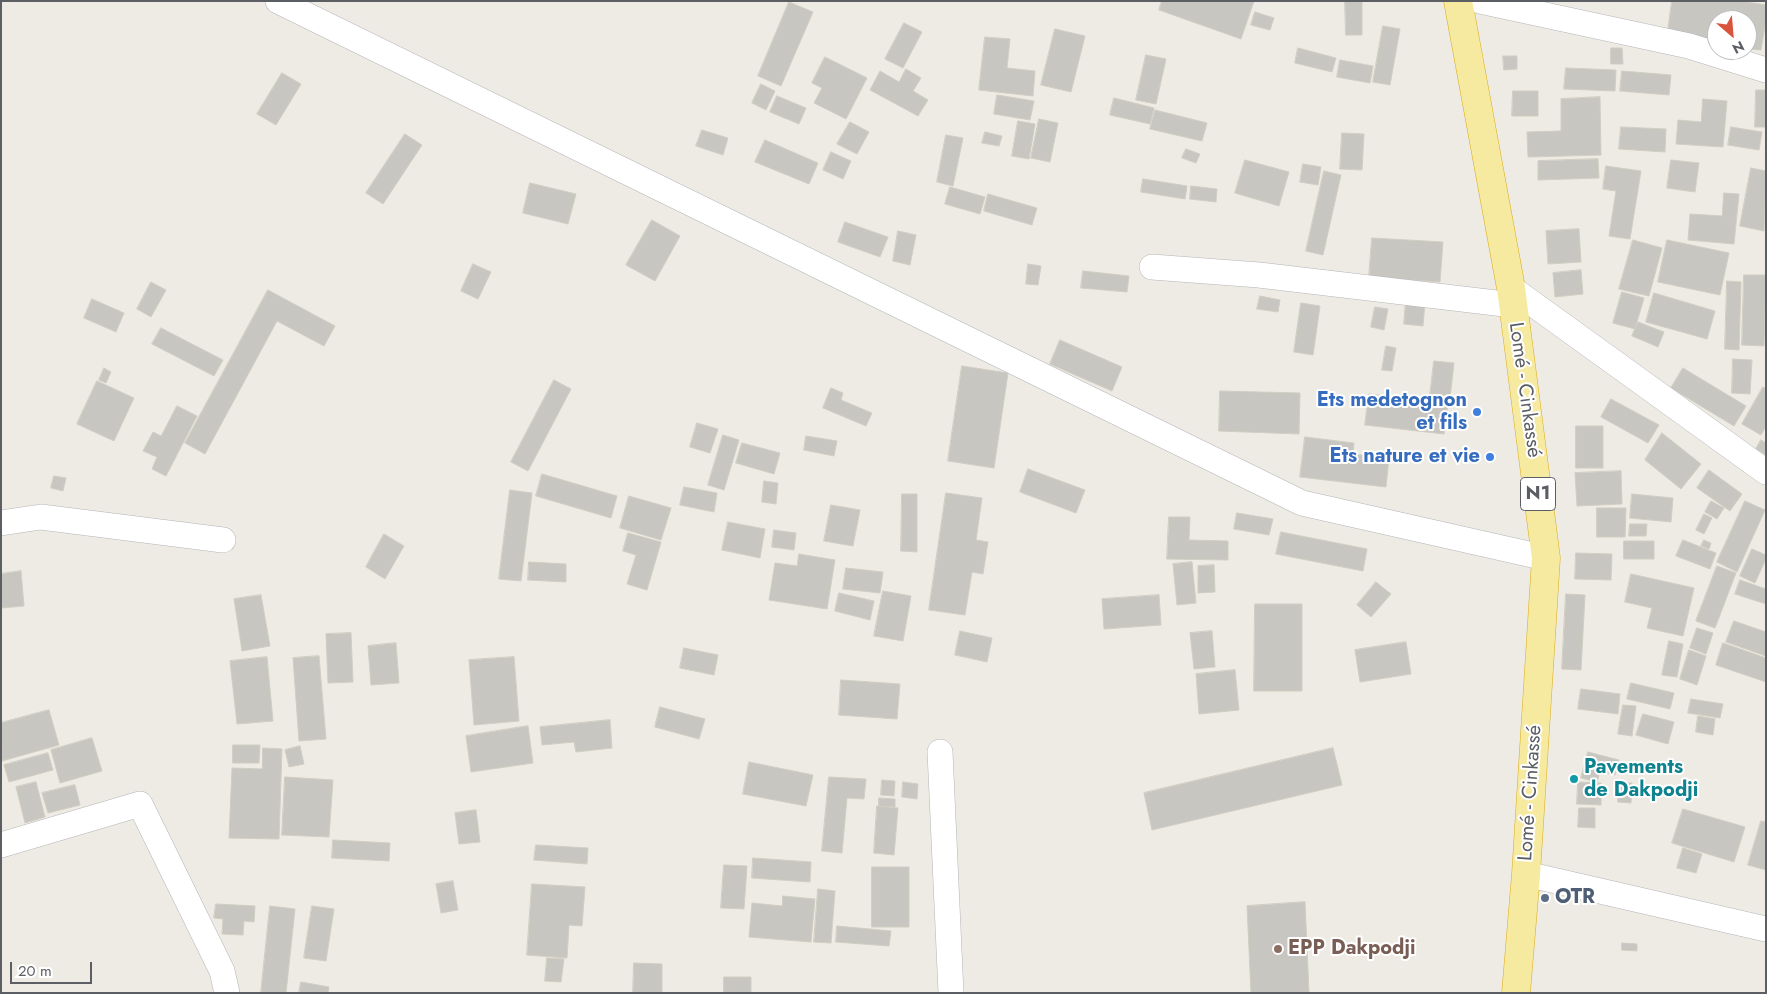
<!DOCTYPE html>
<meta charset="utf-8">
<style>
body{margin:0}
#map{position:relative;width:1767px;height:994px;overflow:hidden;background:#edebe3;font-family:Jost,sans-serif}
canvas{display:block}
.frame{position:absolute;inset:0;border:2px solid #5b5e63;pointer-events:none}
.north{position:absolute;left:1707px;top:10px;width:50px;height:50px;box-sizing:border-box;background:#fff;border:1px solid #bdbfc1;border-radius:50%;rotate:153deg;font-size:14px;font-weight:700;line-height:20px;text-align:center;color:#5b5e63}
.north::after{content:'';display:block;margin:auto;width:18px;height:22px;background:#d9543d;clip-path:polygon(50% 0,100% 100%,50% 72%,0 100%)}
.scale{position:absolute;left:10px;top:962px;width:82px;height:22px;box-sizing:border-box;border:2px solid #5b5e63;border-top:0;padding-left:6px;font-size:15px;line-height:18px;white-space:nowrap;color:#5b5e63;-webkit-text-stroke:4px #fff;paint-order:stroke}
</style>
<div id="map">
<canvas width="1767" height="994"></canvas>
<div class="frame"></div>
<div class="north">N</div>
<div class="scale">20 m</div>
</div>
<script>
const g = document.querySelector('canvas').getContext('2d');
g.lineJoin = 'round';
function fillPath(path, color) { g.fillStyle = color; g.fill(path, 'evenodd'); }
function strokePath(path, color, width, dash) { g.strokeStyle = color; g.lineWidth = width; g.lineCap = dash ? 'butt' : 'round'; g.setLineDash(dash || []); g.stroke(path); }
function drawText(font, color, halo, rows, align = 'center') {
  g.font = font + ' Jost,sans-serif'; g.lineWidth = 4; g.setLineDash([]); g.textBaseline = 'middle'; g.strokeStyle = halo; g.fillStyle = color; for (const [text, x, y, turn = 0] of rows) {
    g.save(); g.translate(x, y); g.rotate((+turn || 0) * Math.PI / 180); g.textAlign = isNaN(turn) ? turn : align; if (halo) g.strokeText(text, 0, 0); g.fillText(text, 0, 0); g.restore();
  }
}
const building = new Path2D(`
 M1162,1H1254L1241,39L1159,10Z
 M1345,1H1362V35H1346Z
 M1672,1H1741L1766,5V20L1761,50L1747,49V20H1717V44L1667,38Z
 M789,2L813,12L781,86L758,76Z
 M1255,12L1274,18L1270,30L1251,25Z
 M904,23L922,32L903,68L885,59Z
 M1383,26L1400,29L1390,85L1373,82Z
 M1055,29L1085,36L1071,92L1041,85Z
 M985,37L1010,39L1007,68L1035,71L1033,96L979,90Z
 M1298,48L1336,58L1332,72L1295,63Z
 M1611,48H1622L1623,64H1611Z
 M1146,55L1166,59L1156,104L1136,100Z
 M1503,56H1517V69L1504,70Z
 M825,57L867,78L846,119L814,103L822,88L812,83Z
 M1340,60L1373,66L1370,83L1337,77Z
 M1566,68L1616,70L1615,91L1564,89Z
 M906,69L921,78L913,91L928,100L918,116L870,90L880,71L899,82Z
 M1622,71L1671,75L1669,95L1620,91Z
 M282,73L301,84L276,125L257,114Z
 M761,84L775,91L766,110L752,103Z
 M1756,90H1766V127H1755Z
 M1513,91H1538V116H1512Z
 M997,95L1034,101L1030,120L994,114Z
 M777,96L806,108L799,124L770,112Z
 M1600,97L1601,155L1528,157L1527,132L1561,131V99Z
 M1114,98L1154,108L1150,124L1110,115Z
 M1703,99L1727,101L1723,147L1676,144L1678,120L1701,122Z
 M1155,110L1207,123L1202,141L1150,129Z
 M1039,119L1058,123L1050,162L1031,158Z
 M1018,121L1035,124L1029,159L1012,156Z
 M850,122L869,132L857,154L837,144Z
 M1621,127L1666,129L1665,152L1619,149Z
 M1731,127L1762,132L1759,150L1728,145Z
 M702,130L728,138L723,155L696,146Z
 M985,132L1002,136L999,146L982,143Z
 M1342,133L1364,134L1362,170L1340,169Z
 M405,134L422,145L383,204L366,193Z
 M946,135L963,138L953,186L937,182Z
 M765,140L818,163L809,184L755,162Z
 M1186,149L1200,154L1196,163L1182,158Z
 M831,152L851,161L843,179L823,170Z
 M1598,159L1599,178L1538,180V161Z
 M1245,160L1289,172L1279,206L1235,193Z
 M1671,160L1699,163L1695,192L1667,188Z
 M1303,164L1321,167L1318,185L1300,182Z
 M1606,166L1641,171L1630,239L1609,236L1616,191L1603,189Z
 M1751,168L1766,171L1764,231L1740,226Z
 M1324,171L1341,175L1323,255L1306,251Z
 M1143,179L1187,186L1185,199L1141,192Z
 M530,183L576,194L568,224L523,213Z
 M1191,186L1217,189L1216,202L1190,199Z
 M950,187L985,197L980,214L945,204Z
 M1724,193L1739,194L1734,244L1688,240L1690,214L1722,216Z
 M988,194L1037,208L1032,225L984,211Z
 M652,220L680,236L655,281L626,265Z
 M845,222L888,237L880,257L838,242Z
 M1579,229L1581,262L1548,264L1546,231Z
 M898,231L916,235L910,265L893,261Z
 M1372,238L1443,242L1440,282L1369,277Z
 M1633,240L1662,248L1649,296L1619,289Z
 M1667,240L1729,253L1720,295L1658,282Z
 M473,264L491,272L478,299L461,291Z
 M1028,264L1041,266L1038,285L1026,284Z
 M1581,270L1583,294L1555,297L1553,273Z
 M1083,271L1129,276L1127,292L1081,288Z
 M1744,275H1766L1764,346L1742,345Z
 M1727,281L1741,282L1739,350L1725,349Z
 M151,282L166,290L151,317L137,309Z
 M268,290L335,326L324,346L277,321L205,454L185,443Z
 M1622,292L1644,298L1635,329L1613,323Z
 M1654,293L1715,311L1707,339L1646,322Z
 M1260,296L1280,300L1278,312L1257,309Z
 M92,299L124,313L116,332L84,318Z
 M1406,300L1425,302L1423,326L1404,324Z
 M1301,303L1320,306L1313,355L1294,352Z
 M1375,307L1388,309L1384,330L1371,327Z
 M1638,322L1664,332L1658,347L1632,336Z
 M161,328L223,360L214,376L152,344Z
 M1060,340L1122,367L1112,391L1050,364Z
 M1386,346L1396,348L1392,371L1382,370Z
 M1733,359L1752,360L1750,394L1732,393Z
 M1434,361L1454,363L1450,398L1430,396Z
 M962,366L1008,373L994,468L948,461Z
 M104,368L111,372L106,383L99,380Z
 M1683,368L1746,406L1734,426L1671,388Z
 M554,380L571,389L528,471L511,462Z
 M97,381L134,398L114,441L77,424Z
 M1763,387L1766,389V426L1761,435L1742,424Z
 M831,388L843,393L841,400L872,413L866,426L823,408Z
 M1220,391L1300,393L1299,434L1219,431Z
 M1369,394L1448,403L1444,434L1365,425Z
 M1611,399L1659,425L1648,443L1601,417Z
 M177,406L197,416L166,476L152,469L157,457L143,451L153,432L161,436Z
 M697,423L718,429L710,453L690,447Z
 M1576,426H1603V468H1576Z
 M1662,433L1701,464L1681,489L1645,460Z
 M723,435L739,440L724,490L708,485Z
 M806,436L837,441L834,456L804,450Z
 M1305,437L1354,443L1353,454L1389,458L1386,487L1300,477Z
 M1761,440L1766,443V455L1756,449Z
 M742,443L780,453L774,474L736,463Z
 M1028,469L1085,490L1076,513L1020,492Z
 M1709,470L1742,494L1730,511L1697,488Z
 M1621,471L1622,504L1577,506L1575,473Z
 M542,474L617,496L611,518L536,496Z
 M54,476L66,478L63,491L51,488Z
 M764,481L778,483L776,504L762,502Z
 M684,487L717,493L714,512L680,505Z
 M510,490L532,493L521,581L499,579Z
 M946,493L982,498L976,540L988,542L983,574L972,572L965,615L929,610Z
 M902,494H917V552L901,551Z
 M1632,494L1673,498L1671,522L1630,518Z
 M629,496L671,508L661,540L620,528Z
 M1711,501L1724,508L1717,519L1705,512Z
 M1745,501L1765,510L1737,572L1717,562Z
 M831,505L860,510L853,546L824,541Z
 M1597,508H1626L1625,537H1597Z
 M1237,513L1273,519L1269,535L1234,529Z
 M1704,514L1712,518L1704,534L1696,530Z
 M1169,517H1190L1189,540L1228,541V560L1167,559Z
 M728,522L765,529L760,558L722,550Z
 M1630,524H1647L1646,536H1629Z
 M774,530L796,533L794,550L772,547Z
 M1281,532L1367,549L1363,571L1276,554Z
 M628,533L661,542L647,590L627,584L636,555L623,551Z
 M384,534L404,546L385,579L366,567Z
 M1683,540L1716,553L1710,569L1676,556Z
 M1704,540L1711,543L1709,549L1701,546Z
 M1624,541H1654V559H1624Z
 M1752,549L1766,555V559L1755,583L1740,576Z
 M1576,553L1612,554L1611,580L1575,579Z
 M799,554L835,560L827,609L769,600L775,563L797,566Z
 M529,562L566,564V582L528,580Z
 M1192,562L1196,603L1177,605L1173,564Z
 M1214,565L1215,592L1198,593V566Z
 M1717,566L1736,573L1715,628L1696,621Z
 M846,568L883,572L880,593L843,589Z
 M21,571L24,606L1,608V574Z
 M1631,574L1694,588L1683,636L1647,628L1652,608L1625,602Z
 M1740,580L1766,589V604L1735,594Z
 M1376,582L1391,594L1371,617L1357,605Z
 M883,591L911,596L903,641L874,636Z
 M839,593L874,601L870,620L835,611Z
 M1566,594L1585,595L1581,670L1562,669Z
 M261,595L270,646L242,651L234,599Z
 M1159,595L1161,625L1104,629L1102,599Z
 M1255,604H1302V691H1254Z
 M1734,621L1766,632V656L1726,642Z
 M1697,628L1713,633L1706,654L1690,648Z
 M960,631L992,638L987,662L955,655Z
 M1212,631L1215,667L1194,669L1190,633Z
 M351,633L353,682L328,683L326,634Z
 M1669,641L1683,644L1677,677L1662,675Z
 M1406,642L1411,674L1360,682L1355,650Z
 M396,643L399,683L371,685L368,646Z
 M1723,643L1766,658V682L1716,665Z
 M684,648L718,655L714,675L680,668Z
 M1689,650L1706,656L1697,685L1680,679Z
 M319,656L326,739L299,741L293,658Z
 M267,657L273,721L237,724L230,661Z
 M514,657L519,721L474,725L469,660Z
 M1235,670L1239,710L1199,714L1196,674Z
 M841,680L900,684L897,719L839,715Z
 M1631,683L1674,693L1670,709L1627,699Z
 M1581,689L1620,694L1618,714L1578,709Z
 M1691,699L1723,704L1720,718L1688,713Z
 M1623,705L1636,706L1632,736L1618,734Z
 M660,707L705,719L699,739L655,727Z
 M49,710L59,745L2,761L1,723Z
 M1643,714L1674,722L1668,744L1636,735Z
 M1698,716L1715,719L1713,735L1696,732Z
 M610,720L612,748L576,752L574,742L542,745L540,727Z
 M528,726L533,763L471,772L466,736Z
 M92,738L102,771L60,783L51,750Z
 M233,745H260L259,763H233Z
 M300,746L304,764L289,767L285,750Z
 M263,748L282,749L279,839L229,838L232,768L262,769Z
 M1333,748L1342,785L1152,830L1144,793Z
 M1588,752L1619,760L1615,775L1600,772L1597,782L1581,778Z
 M48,753L53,770L9,782L4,765Z
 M749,762L813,775L806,806L743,794Z
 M285,777L333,780L329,837L282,835Z
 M829,777L866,779L864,799L847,798L842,853L822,851Z
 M882,780L895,781L894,796L881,795Z
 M36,782L45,817L25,823L16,787Z
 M903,782L918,784L917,799L902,797Z
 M1578,782L1601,783V805L1577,804Z
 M1619,783H1632L1631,803L1618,802Z
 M75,785L80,805L48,813L42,793Z
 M879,798L895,799V807L879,806Z
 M877,806L898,808L894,855L874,853Z
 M1579,808H1595V828L1578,827Z
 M1683,809L1745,827L1734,862L1672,843Z
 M476,810L480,842L459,844L455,813Z
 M1761,821L1766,822V870L1748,865Z
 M333,840L390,843L389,861L332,858Z
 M536,845L588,848L587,864L534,860Z
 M1683,848L1702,854L1696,873L1677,868Z
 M753,858L811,862L810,882L752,878Z
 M724,865L747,866L744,909L721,908Z
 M872,867H909V927H872Z
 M453,881L458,910L441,913L436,884Z
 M532,884L585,887L582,926L569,925L567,958L527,955Z
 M818,889L835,891L831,943L814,942Z
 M783,896L815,899L811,942L749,937L752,903L782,906Z
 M1305,902L1309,993H1251L1247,906Z
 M216,904L255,906L254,922L244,921L243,935L222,934L223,919L214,918Z
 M270,906L295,909L286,993H261Z
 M312,906L334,909L326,961L304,958Z
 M837,926L891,931L889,946L836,942Z
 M1622,943L1637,944V951L1622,950Z
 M547,958L564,959L561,982L545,981Z
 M634,963L662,964V993H633Z
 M724,977H751V993H724Z
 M301,982L329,987L328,993H299Z`);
const minor = new Path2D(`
 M278,1L1302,503L1546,558
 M1480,1L1689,46L1766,70
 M1152,267L1259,275L1513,305
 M1511,288L1766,472
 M1,523L41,517L223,540
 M940,752L951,993
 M1,845L140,804L222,971L227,993
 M1526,874L1766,929`);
const trunk = new Path2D(`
 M1458,1L1511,288L1546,558L1526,874L1516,993`);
const markers = [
 [1477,412,5,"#3f7fe0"],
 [1490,457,5,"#3f7fe0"],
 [1574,779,5,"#0f9aa8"],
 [1545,898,5,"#5c6f8a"],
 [1278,949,5,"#8d6e63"]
];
const shields = [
 [1538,494,35]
];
const shieldNames = [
 ["N1",1538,494]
];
const streetNames = [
 ["Lomé - Cinkassé",1524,390,82],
 ["Lomé - Cinkassé",1531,793,-86]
];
const shopNames = [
 ["Ets medetognon",1467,401],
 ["et fils",1467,424],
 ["Ets nature et vie",1480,457]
];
const cultureNames = [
 ["Pavements",1584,768],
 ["de Dakpodji",1584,791]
];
const serviceNames = [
 ["OTR",1555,898]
];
const educationNames = [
 ["EPP Dakpodji",1288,949]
];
fillPath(building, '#c8c6c0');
strokePath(building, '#d1cdc2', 1);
strokePath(minor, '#b4b5b9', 26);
strokePath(trunk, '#dcab14', 29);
strokePath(minor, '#fff', 25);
strokePath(trunk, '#f6eaa1', 28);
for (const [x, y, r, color] of markers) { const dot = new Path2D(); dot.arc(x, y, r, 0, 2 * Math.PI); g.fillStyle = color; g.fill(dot); strokePath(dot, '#fff', 2); }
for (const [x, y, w] of shields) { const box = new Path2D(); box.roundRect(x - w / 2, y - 16.5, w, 33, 4); g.fillStyle = '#fff'; g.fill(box); strokePath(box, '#5b5e63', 1); }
drawText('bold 19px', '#5b5e63', null, shieldNames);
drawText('20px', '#5b5e63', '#fff', streetNames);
drawText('bold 20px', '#366cbe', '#fff', shopNames, 'right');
drawText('bold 20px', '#0d838f', '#fff', cultureNames, 'left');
drawText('bold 20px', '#4e5e75', '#fff', serviceNames, 'left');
drawText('bold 20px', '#785e54', '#fff', educationNames, 'left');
</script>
